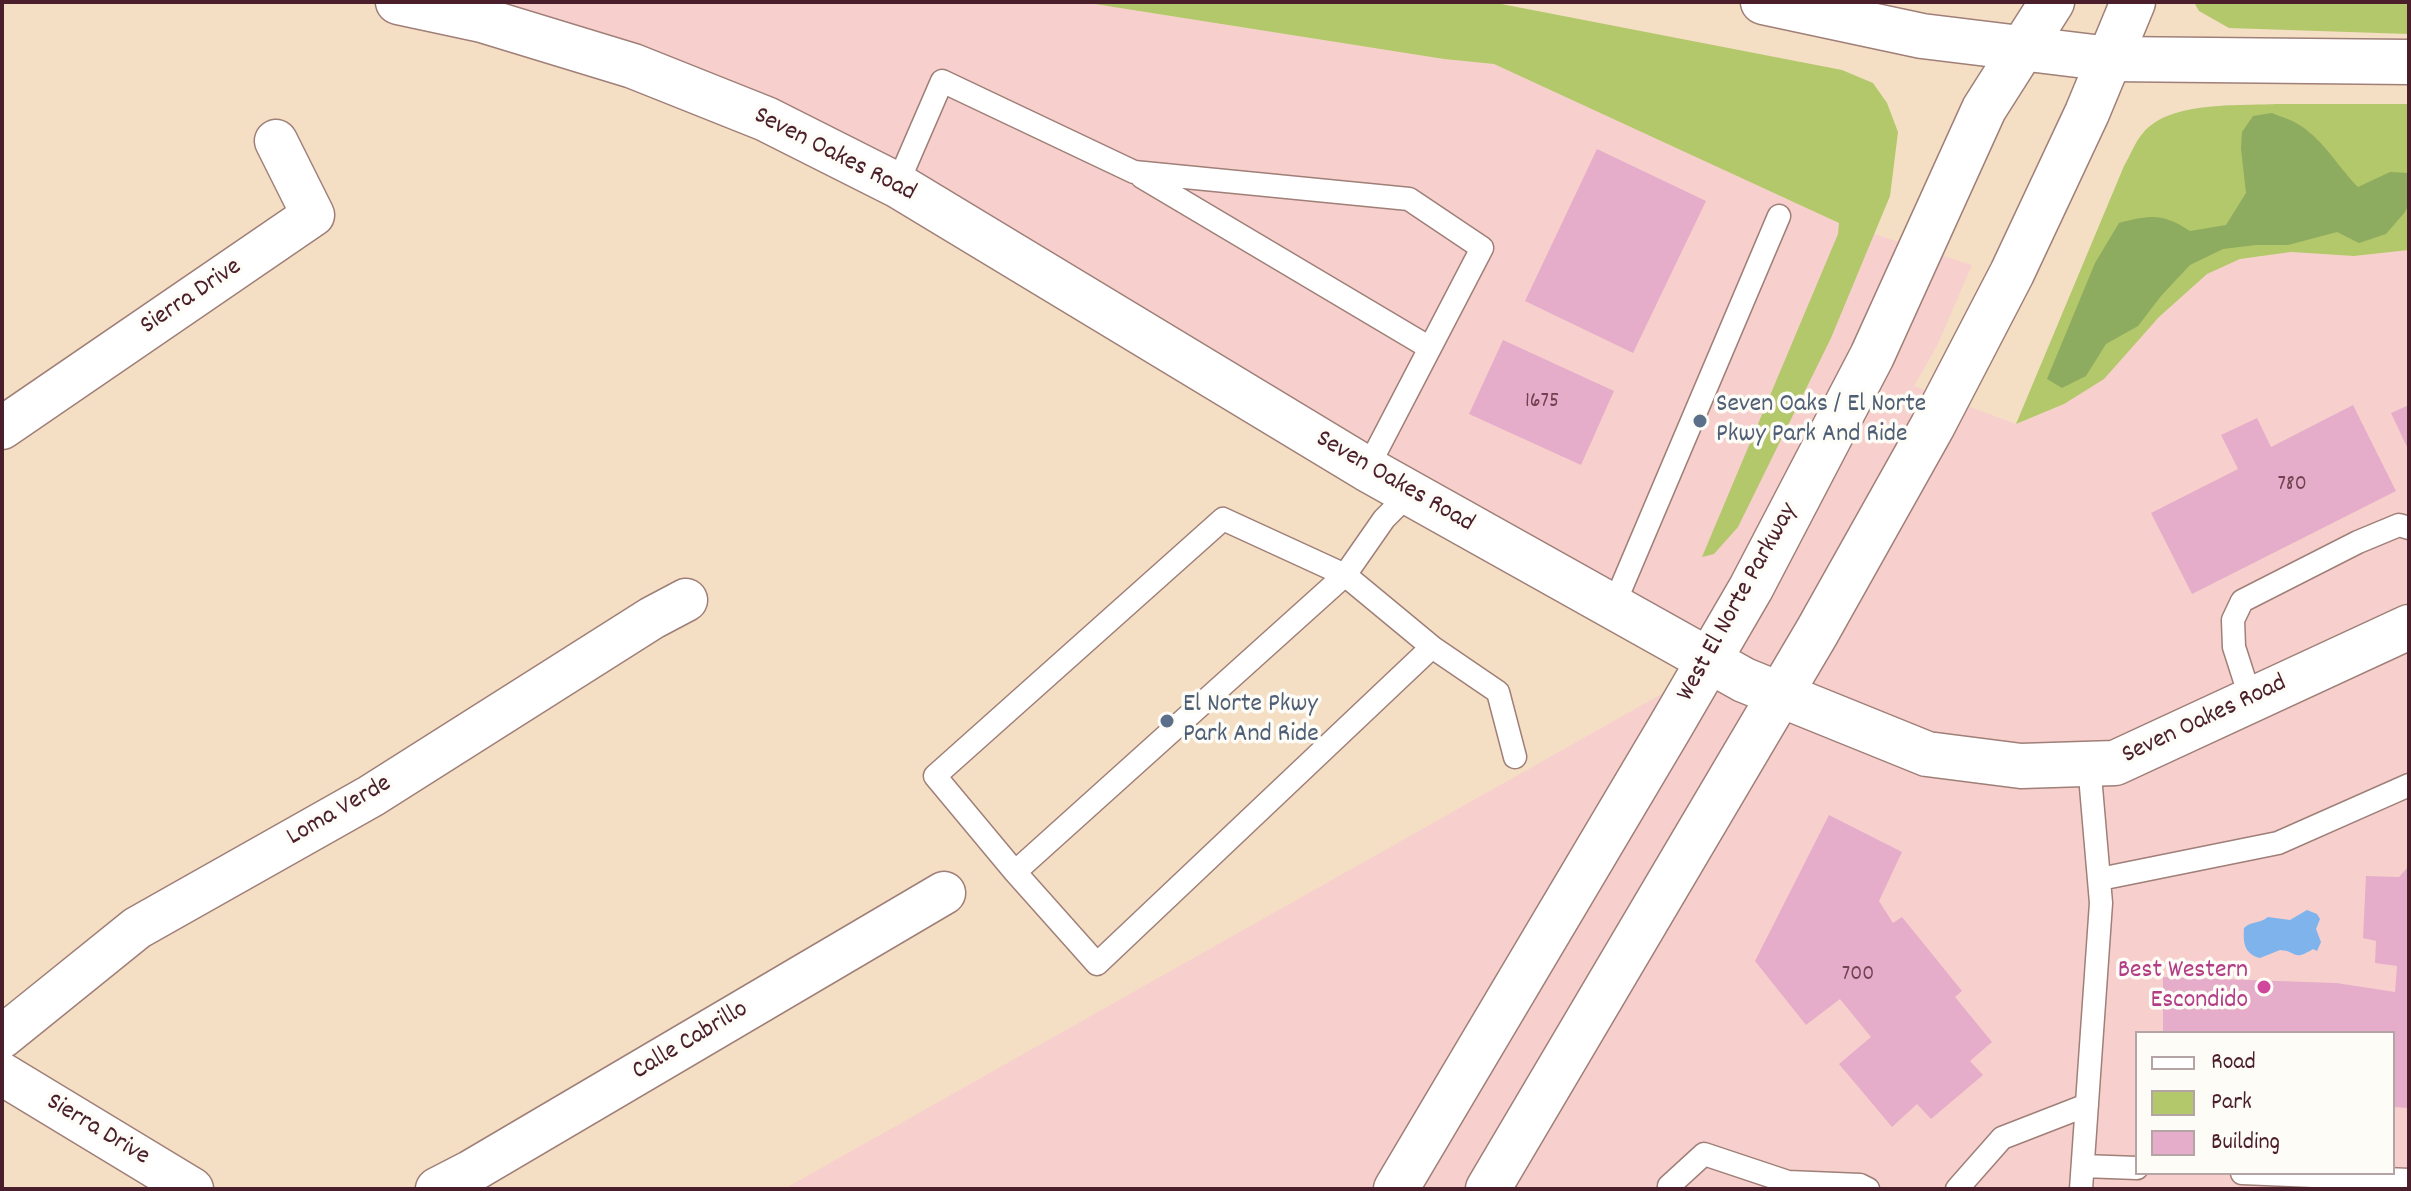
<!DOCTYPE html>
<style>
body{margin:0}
#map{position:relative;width:2411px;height:1191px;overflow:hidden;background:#f4dfc4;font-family:Dekko,sans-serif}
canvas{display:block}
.frame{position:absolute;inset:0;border:4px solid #4a1f2b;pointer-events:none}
.legend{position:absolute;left:2135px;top:1031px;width:260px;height:144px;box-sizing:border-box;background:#fdfcf7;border:2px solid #b5a4a5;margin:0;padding:10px 14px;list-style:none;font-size:24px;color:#4a1f2b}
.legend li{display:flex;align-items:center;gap:16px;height:40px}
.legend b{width:40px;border:2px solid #b5a4a5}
</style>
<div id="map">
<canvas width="2411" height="1191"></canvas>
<div class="frame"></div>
<ul class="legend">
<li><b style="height:10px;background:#fff"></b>Road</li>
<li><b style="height:22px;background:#b3c76b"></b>Park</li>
<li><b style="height:22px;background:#e5adc9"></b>Building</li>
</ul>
</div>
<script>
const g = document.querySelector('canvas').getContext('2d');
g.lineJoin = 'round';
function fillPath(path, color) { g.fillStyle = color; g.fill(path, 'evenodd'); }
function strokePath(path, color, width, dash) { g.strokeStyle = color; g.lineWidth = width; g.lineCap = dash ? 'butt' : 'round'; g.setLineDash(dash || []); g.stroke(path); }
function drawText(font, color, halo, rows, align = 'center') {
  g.font = font + ' Dekko,sans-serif'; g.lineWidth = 7; g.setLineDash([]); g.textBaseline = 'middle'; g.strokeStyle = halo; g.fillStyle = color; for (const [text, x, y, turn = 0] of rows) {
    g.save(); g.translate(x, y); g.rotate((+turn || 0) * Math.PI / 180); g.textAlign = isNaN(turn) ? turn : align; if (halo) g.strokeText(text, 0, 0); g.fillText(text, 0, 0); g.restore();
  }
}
const built = new Path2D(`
 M507,2H1082L1444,59L1494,64L1839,223L1972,265L1937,346L1914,386L2016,424L2064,404L2207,273L2240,259L2291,252L2354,256L2409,250V1189H784L1713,665L897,185L503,26ZM2137,1033H2393V1173H2137Z`);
const green = new Path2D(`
 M1082,2H1491L1842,70L1873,83L1887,103L1898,132L1890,196L1831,338L1738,527L1714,554L1702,557L1838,234L1839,223L1494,64L1444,59Z
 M2194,2H2409V34L2229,28L2199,11Z
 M2276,104H2409V250L2354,256L2291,252L2240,259L2207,274L2159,317L2104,379L2064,404L2016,424L2124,166C2130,156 2135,142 2143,133C2169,101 2238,106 2276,104Z`);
const forest = new Path2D(`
 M2272,113C2281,117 2293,120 2301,126C2325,142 2338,167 2358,187L2390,172L2409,173V204L2405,212L2386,234L2359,243L2337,232L2288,245H2256L2223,249L2190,265L2161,296L2138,326L2106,344L2086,376L2062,388L2047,379L2095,263L2119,223C2151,215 2162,213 2190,231L2226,225L2246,193L2241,149L2242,132L2253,116Z`);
const water = new Path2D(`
 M2307,910L2317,914L2320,919L2316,929L2321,942L2317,951L2313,949C2292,962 2298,951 2280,950L2260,958C2244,954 2243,942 2244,928C2251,921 2259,924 2268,917L2290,920Z`);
const building = new Path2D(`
 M1597,149L1706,201L1633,353L1525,301Z
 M1503,340L1614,391L1581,465L1469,414Z
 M2353,405L2396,491L2192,594L2151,513L2238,469L2221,435L2257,418L2271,447Z
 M2409,405V451L2391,413Z
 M1829,815L1902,852L1879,901L1893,923L1902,917L1962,991L1955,997L1992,1042L1970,1061L1983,1075L1931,1119L1917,1104L1892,1127L1839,1064L1871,1037L1840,999L1806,1025L1755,961Z
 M2409,866V1108L2393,1107V1033H2163V977L2336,983L2395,992L2397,966L2375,963L2376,941L2363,938L2366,876L2399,877Z`);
const lane = new Path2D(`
 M1142,177L1430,348
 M897,185L942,81L1134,172L1409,199L1482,248L1367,469
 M1410,493L1384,519L1345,575L1015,872L1097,964L1432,647L1498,692L1515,757
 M1613,607L1779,216
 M2251,700L2234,647L2233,620L2242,601L2358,542L2399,525L2409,528
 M1015,872L935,776L1223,519L1345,575L1432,647
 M2100,879L2278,843L2409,785
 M2083,1166L2137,1168
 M2242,1173L2409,1180
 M1669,1189V1186L1704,1154L1788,1182L1860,1185L1868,1189
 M1957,1189L2002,1138L2087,1105
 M2081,1189L2101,903L2089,764`);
const street = new Path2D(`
 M2,428L313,215L276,141
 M2,1037L137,928L371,796L652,618L686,600
 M2,1074L192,1189
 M437,1189L470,1172L944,893`);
const secondary = new Path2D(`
 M398,2L482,20L633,66L766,119L897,185L1367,469L1744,680L1927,754L2021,766L2115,763L2409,627`);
const primary = new Path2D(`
 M1396,1189L1669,729L1751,588L1872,356L1984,109L2052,2
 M1488,1189L1817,632L1932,427L2012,273L2087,113L2133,2`);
const highway = new Path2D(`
 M1763,2L1922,36L2110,59L2409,62`);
const markers = [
 [1700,421,8,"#5c6f8a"],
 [1167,721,8,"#5c6f8a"],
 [2264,987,8,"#d1479c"]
];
const numberNames = [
 ["1675",1542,403],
 ["780",2292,486],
 ["700",1858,976]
];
const streetNames = [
 ["Seven Oakes Road",834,156,27],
 ["Sierra Drive",192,298,-34],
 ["Seven Oakes Road",1394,483,30],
 ["West El Norte Parkway",1739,603,-61],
 ["Seven Oakes Road",2205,721,-25],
 ["Loma Verde",340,812,-30],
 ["Calle Cabrillo",691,1042,-31],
 ["Sierra Drive",97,1131,31]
];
const serviceNames = [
 ["Seven Oaks / El Norte",1716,406],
 ["Pkwy Park And Ride",1716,436],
 ["El Norte Pkwy",1183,706],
 ["Park And Ride",1183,736]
];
const hotelNames = [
 ["Best Western",2248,972],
 ["Escondido",2248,1002]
];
fillPath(built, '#f7d0cd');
fillPath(green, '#b3c76b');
fillPath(forest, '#8eac5f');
fillPath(water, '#7eb3ec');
fillPath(building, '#e5adc9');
strokePath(lane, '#9f7f78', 25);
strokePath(street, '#9f7f78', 45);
strokePath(secondary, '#9f7f78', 47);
strokePath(primary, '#9f7f78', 47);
strokePath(highway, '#9f7f78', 47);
strokePath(lane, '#fff', 22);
strokePath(street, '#fff', 42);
strokePath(secondary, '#fff', 44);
strokePath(primary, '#fff', 44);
strokePath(highway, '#fff', 44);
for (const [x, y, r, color] of markers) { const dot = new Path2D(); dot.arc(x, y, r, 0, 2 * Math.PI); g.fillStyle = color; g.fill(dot); strokePath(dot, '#fdfcf7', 3); }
drawText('22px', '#714252', null, numberNames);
drawText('26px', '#4a1f2b', '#fdfcf7', streetNames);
drawText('26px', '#4e5e75', '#fdfcf7', serviceNames, 'left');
drawText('26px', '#b23c85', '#fdfcf7', hotelNames, 'right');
</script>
